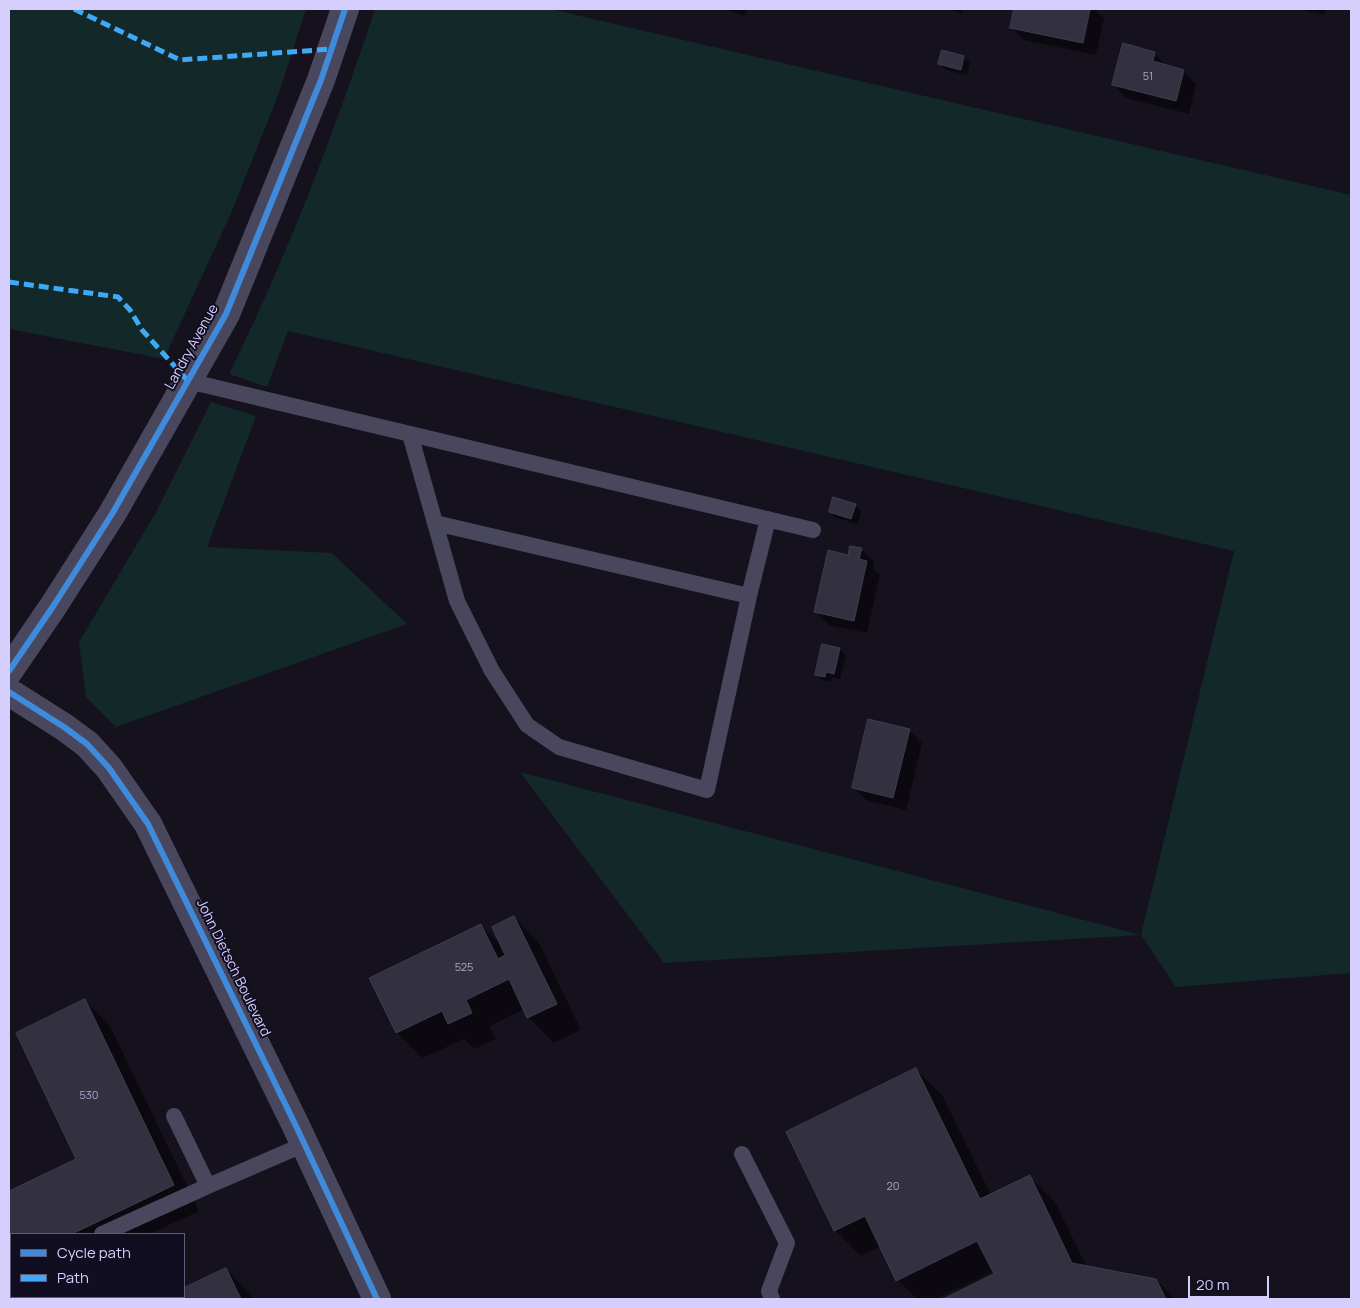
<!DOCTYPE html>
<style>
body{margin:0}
#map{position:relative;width:1360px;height:1308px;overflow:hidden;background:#15121d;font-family:Manrope,sans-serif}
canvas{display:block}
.frame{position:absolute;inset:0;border:10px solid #d6cffe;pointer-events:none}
.legend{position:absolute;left:10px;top:1233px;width:175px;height:65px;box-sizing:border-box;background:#120e21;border:1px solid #605b79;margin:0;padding:6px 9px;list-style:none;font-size:15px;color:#d6cffe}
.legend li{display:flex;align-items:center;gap:10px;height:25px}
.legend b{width:25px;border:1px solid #605b79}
.scale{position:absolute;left:1188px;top:1276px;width:81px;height:22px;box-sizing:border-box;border:2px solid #d6cffe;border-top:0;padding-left:6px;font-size:15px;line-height:18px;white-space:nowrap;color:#d6cffe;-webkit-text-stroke:4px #120e21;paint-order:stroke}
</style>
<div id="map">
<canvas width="1360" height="1308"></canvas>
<div class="frame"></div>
<ul class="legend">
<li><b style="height:6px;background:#408adc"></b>Cycle path</li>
<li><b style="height:6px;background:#3fa9f5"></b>Path</li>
</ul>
<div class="scale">20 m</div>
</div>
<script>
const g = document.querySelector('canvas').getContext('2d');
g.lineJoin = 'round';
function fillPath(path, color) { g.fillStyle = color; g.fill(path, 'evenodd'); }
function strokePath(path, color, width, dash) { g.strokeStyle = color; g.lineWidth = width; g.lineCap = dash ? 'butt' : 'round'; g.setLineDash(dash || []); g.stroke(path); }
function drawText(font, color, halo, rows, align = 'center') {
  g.font = font + ' Manrope,sans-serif'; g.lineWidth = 4; g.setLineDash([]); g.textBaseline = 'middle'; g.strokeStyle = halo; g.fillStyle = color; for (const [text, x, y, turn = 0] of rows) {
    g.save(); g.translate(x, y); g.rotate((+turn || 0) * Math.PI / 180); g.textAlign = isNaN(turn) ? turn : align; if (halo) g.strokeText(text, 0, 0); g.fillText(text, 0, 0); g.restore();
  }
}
const green = new Path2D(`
 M9,9H306L279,93L232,211L164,359L9,329Z
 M375,9H550L1351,195V973L1176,987L1141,935L664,963L520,772L1141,935L1234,551L288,331L267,387L229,374C287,257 334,133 375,9Z
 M211,402L256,416L207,547L332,553L407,624L116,727L86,697L79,642L156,512Z`);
const shadow = new Path2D(`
 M725,9H747L745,16Z
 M946,9H963L962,13Z
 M1015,9H1094L1104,19L1096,55L1024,40L1011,27Z
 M1298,9H1326L1325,15Z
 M1154,53L1167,66L1183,71L1196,84L1189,114L1126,98L1114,85Z
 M963,57L970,63L967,75L946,70L940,64Z
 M855,505L861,511L858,524L836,518L830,512Z
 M861,549L874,562L873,568L880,575L867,633L829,625L816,612L849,556Z
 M839,649L846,655L840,679L832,677L831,682L822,680L816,674Z
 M909,730L922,743L906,810L866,800L853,787Z
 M514,917L539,943L581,1030L554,1043L528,1017L525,1009L490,1026L496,1039L474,1049L464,1039L423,1058L397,1033L371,978L481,925L502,946Z
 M85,1001L110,1026L199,1211L150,1234H11V1297H20L14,1299H9V1192L78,1159Z
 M916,1070L942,1095L991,1195L1030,1177L1055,1202L1087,1267L1156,1280L1175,1299H946L996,1275L994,1271L936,1299H917L898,1280L881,1246L861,1256L835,1230Z
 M226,1269L251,1295L254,1299H163L168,1297H184V1289Z`);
const building = new Path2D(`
 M1014,9H1090L1083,43L1010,28Z
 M1123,43L1155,52L1153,61L1184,70L1176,101L1112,85Z
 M942,50L964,56L961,70L938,64Z
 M833,497L856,504L851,519L829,512Z
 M850,546L862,548L859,559L867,561L854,621L814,612L828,550L848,555Z
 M822,644L840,648L834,674L826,672L825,677L815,675Z
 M868,719L910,729L893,798L852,788Z
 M514,916L557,1004L527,1018L509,979L466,1000L472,1013L448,1024L442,1011L396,1033L369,978L481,924L498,959L505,955L492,927Z
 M85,999L174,1185L72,1234H11V1263L9,1264V1191L76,1159L16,1033Z
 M916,1068L980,1199L1030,1175L1072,1263L1156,1279L1166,1299H943L994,1274L977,1241L896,1281L865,1216L834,1231L786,1132Z
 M226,1268L241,1299H160L166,1297H184V1288Z`);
const service = new Path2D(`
 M188,381L813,530
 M410,434L457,601L492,671L527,725L559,747L707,790L749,596L768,519
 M435,523L749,596
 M174,1116L208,1186L305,1144
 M742,1154L787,1243L769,1291L772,1299
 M102,1234L208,1186
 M9,1276L11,1275`);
const tertiary = new Path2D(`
 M9,671L54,605L112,514L226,314L321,80L345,9
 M9,692L64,727L87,744L109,768L148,824L296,1126L377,1299`);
const quiet = new Path2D(`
 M74,9L180,60L332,49
 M9,282L118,297L130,310L142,330L188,381`);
const cycleway = new Path2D(`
 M9,671L54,605L112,514L226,314L321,80L345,9
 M9,692L64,727L87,744L109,768L148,824L296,1126L377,1299`);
const numberNames = [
 ["51",1148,77],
 ["525",464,968],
 ["530",89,1096],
 ["20",893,1187]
];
const streetNames = [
 ["Landry Avenue",192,347,-61],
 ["John Dietsch Boulevard",233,968,64]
];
fillPath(green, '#122829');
fillPath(shadow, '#0007');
fillPath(building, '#33303f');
strokePath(building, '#413c50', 1);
strokePath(service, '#49475e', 16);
strokePath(tertiary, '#49475e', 28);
strokePath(quiet, '#3fa9f5', 5, [10, 5]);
strokePath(cycleway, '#408adc', 6);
drawText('11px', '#ada7ce', null, numberNames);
drawText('14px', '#d6cffe', '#120e21', streetNames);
</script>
